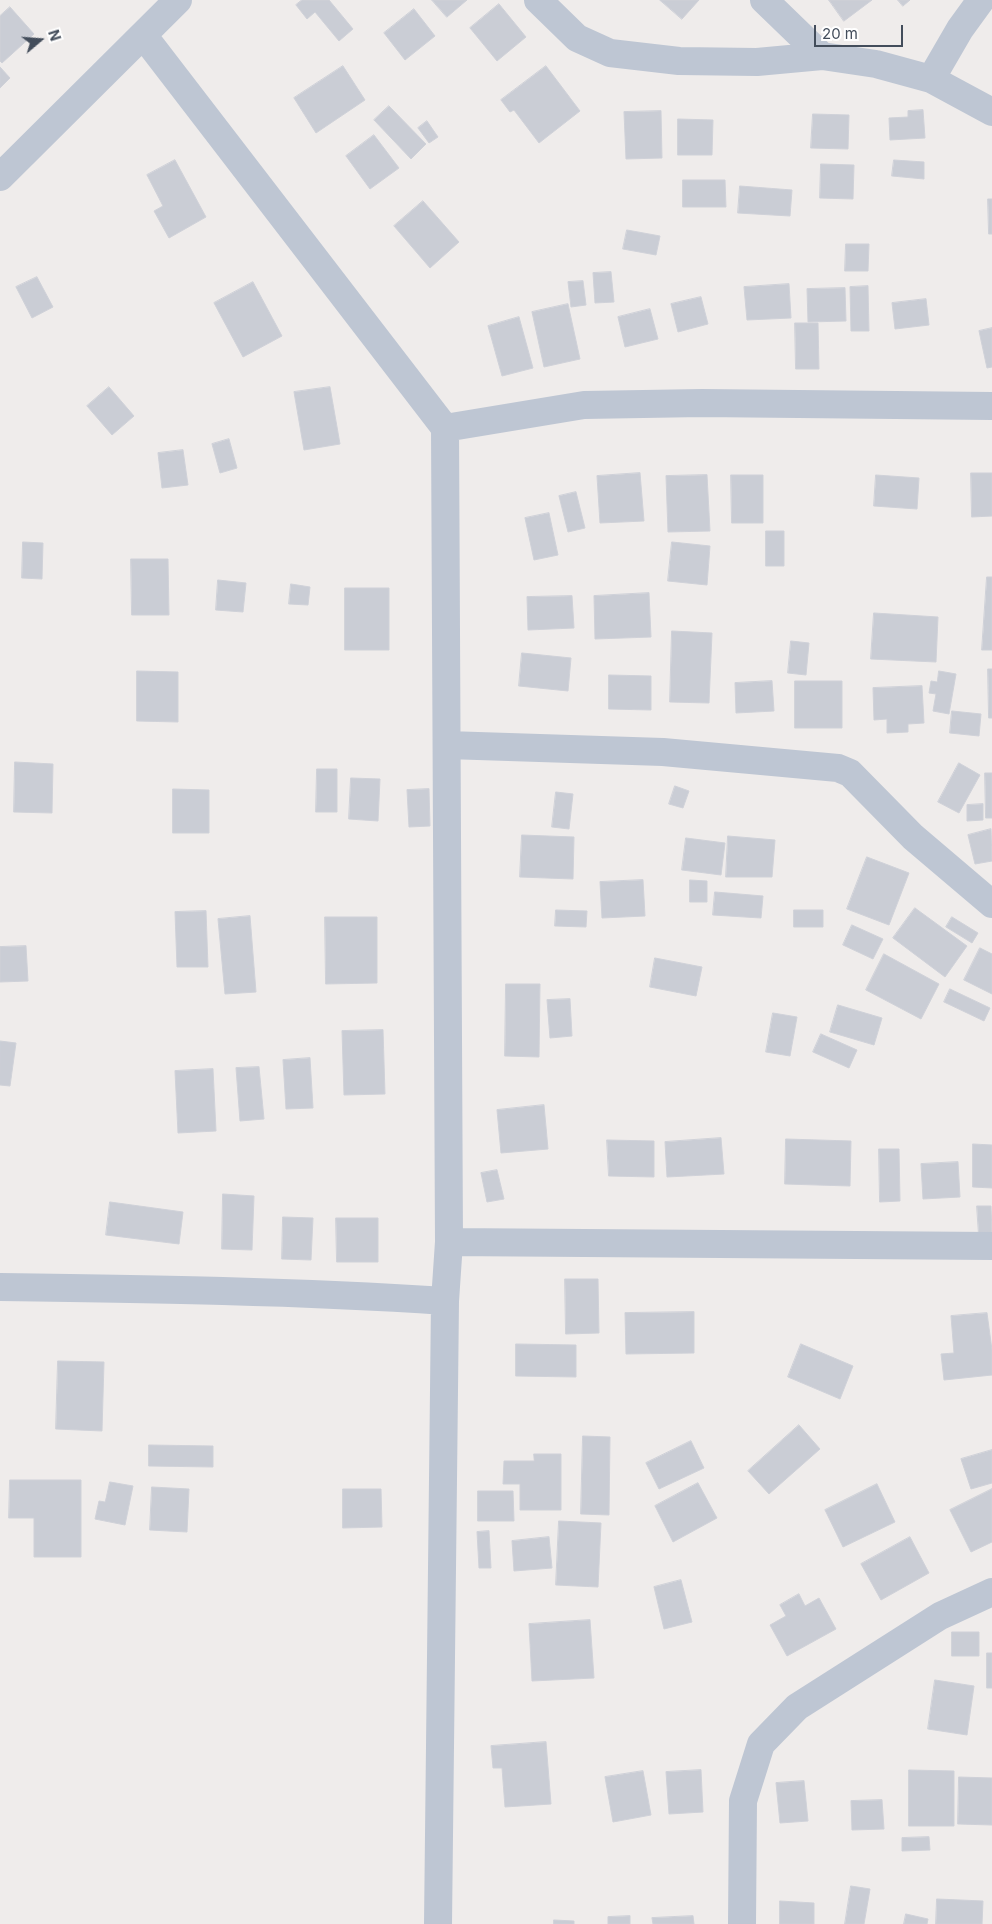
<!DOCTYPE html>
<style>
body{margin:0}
#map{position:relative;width:992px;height:1924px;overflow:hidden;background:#efeceb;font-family:Inter,sans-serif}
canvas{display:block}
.north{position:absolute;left:15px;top:15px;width:50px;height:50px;-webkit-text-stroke:4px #fff;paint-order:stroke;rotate:72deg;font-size:14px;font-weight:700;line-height:20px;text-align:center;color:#434d5b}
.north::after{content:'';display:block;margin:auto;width:18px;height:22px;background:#434d5b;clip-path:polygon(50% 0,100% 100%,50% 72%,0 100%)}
.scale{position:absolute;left:814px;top:25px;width:89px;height:22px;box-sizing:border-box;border:2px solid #434d5b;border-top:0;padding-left:6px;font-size:15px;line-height:18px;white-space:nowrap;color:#434d5b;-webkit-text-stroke:4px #fff;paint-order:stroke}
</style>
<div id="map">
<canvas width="992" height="1924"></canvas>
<div class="north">N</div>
<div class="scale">20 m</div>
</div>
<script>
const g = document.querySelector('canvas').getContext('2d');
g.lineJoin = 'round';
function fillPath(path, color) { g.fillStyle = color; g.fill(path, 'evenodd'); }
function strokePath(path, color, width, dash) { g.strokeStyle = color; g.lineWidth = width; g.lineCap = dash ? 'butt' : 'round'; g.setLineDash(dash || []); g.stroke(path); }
const building = new Path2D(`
 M302,0H329L353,29L339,41L315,12L307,19L296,5Z
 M432,0H467L447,17Z
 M660,0H699L682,19Z
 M829,0H872L844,21Z
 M898,0H910L903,6Z
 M499,4L526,37L497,61L470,28Z
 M10,7L34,34L2,63L0,61V16Z
 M414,9L435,36L405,60L384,33Z
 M343,66L365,100L316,133L294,98Z
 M546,66L580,111L539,143L514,110L510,112L501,100Z
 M0,67L10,78L0,88Z
 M389,106L426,144L411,159L374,120Z
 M923,110L925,138L890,140L889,118L908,117V111Z
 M661,111L662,158L626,159L624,112Z
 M813,114L849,115L848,149L811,148Z
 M678,119L713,120L712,155H678Z
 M427,121L438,137L429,143L418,128Z
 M374,135L399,168L370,189L346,156Z
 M175,160L206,217L169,238L154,211L163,206L147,175Z
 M894,160L924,162V179L892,176Z
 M821,164L854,165L853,199L820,198Z
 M683,180H725L726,207H683Z
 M740,186L792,190L790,216L738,213Z
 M988,199H992V234H989Z
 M423,201L459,242L430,268L394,226Z
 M627,230L660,236L656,255L623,249Z
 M846,244H869L868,271H845Z
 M611,272L614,302L595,303L593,273Z
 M37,277L53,307L32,318L16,287Z
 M583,281L586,305L571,307L568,282Z
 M253,282L282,336L243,357L214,303Z
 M789,284L791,318L747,320L744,287Z
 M868,286L869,331H851L850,287Z
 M845,288L846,321L808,322L807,289Z
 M701,297L708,324L678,332L671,304Z
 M926,299L929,325L895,329L892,303Z
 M568,304L580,359L544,367L532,312Z
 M650,309L658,339L625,347L618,317Z
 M519,317L533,368L502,376L488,326Z
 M795,323H818L819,369H796Z
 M992,328V367L987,368L979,331Z
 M109,387L134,416L112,435L87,406Z
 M330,387L340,444L304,450L294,392Z
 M229,439L237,468L220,473L212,444Z
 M183,450L188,485L162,488L158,453Z
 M640,473L644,521L600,523L597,476Z
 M971,473H992V516L972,517Z
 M707,475L710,531L668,532L666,476Z
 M731,475H763V523H732Z
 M876,475L919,478L917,509L874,506Z
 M576,492L585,528L568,532L559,496Z
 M549,513L558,555L534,560L525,518Z
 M766,531H784V566H766Z
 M23,542L43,543L42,579L22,578Z
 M672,542L710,546L707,585L668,581Z
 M131,559H168L169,615H132Z
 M987,577H992V650H982Z
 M218,580L246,583L243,612L216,610Z
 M291,584L310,587L308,605L289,604Z
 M345,588H389V650H345Z
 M649,593L651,637L595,639L594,596Z
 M572,596L574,628L528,630L527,597Z
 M874,613L938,617L936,662L871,659Z
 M672,631L712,633L709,703L670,702Z
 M791,641L809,643L806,675L788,673Z
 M522,653L571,658L568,691L519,686Z
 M988,669H992V718H989Z
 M137,671L178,672V722L137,721Z
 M939,671L956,674L949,714L933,711L936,694L929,693L931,681L937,682Z
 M609,675L651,676V710L609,709Z
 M772,681L774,711L736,713L735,683Z
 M795,681H842V728H795Z
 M922,686L924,723L908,724V732L887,733V719L874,720L873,688Z
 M952,711L981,714L979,736L950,733Z
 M15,762L53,764L52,813L14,812Z
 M959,763L980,775L959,813L938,802Z
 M317,769H337V812H316Z
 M985,773H992V818H986Z
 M351,778L380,779L378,821L349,819Z
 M675,786L689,791L683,808L669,804Z
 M173,789L209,790V833H173Z
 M429,789L430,826L409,827L407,790Z
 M556,792L573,794L569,829L552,827Z
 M983,804V820L967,821V805Z
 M991,829L992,861L975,864L968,835Z
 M522,835L574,837L573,879L520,877Z
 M728,836L775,840L772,877H726Z
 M686,838L725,843L721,875L682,870Z
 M867,857L909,873L889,925L847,909Z
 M643,880L645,916L602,918L600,882Z
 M690,880L707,881V902H690Z
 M715,892L763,896L761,918L713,915Z
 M915,908L967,946L945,977L893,938Z
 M556,910L587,911L586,927L555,926Z
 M794,910H823V927H794Z
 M206,911L208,967H177L175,912Z
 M250,916L256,992L225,994L218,919Z
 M325,917H377V983L326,984Z
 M952,917L978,933L972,943L946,927Z
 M852,925L883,939L873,959L843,945Z
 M26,946L28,981L0,982V947Z
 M980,948L992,954V994L964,980Z
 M884,954L939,984L921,1019L866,990Z
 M655,958L702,967L696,996L650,987Z
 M506,984H540L539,1057L505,1056Z
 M950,989L990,1008L984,1021L944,1002Z
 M570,999L572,1036L550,1038L547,1000Z
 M838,1005L882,1018L874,1045L830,1032Z
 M773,1013L797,1017L790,1056L766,1052Z
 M383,1030L385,1094L344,1095L342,1031Z
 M821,1034L857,1050L849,1068L813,1052Z
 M0,1041L16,1043L10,1086L0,1085Z
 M310,1058L313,1108L286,1109L283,1060Z
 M259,1067L264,1119L240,1121L236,1068Z
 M213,1069L216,1131L178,1133L175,1071Z
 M544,1105L548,1149L501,1153L497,1110Z
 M721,1138L724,1174L667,1177L665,1142Z
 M786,1139L851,1141L850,1186L785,1184Z
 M607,1140L654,1141V1177L609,1176Z
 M973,1144L992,1145V1188L973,1187Z
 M879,1149H899L900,1201L880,1202Z
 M958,1162L960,1197L923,1199L921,1164Z
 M497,1170L504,1199L487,1202L481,1173Z
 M223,1194L254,1196L252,1250L222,1249Z
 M110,1202L183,1212L179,1244L106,1235Z
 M977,1206H991L992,1234L979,1235Z
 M283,1217L313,1218L311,1260L282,1259Z
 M336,1218H378V1262H337Z
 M565,1279H598L599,1333L566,1334Z
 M694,1312V1353L626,1354L625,1313Z
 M987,1313L992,1350V1375L944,1380L941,1354L954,1353L951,1316Z
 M516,1344L576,1345V1377L516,1376Z
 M801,1344L853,1366L840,1399L788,1377Z
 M58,1361L104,1362L102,1431L56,1429Z
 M799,1425L820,1449L769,1494L748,1471Z
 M583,1436L610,1437L609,1515L581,1514Z
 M691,1441L704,1468L659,1489L646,1463Z
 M149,1445L213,1446V1467L149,1466Z
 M992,1450V1483L971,1489L961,1459Z
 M534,1454H561V1510H520V1484H503L504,1461H534Z
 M10,1480H81V1557H34V1518H9Z
 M110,1482L133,1486L125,1525L95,1519L99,1501L105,1502Z
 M698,1483L717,1518L673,1542L655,1506Z
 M877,1484L895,1522L843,1547L825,1510Z
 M152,1487L189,1489L187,1532L150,1530Z
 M343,1489H381L382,1527L343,1528Z
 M992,1489V1542L971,1552L950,1510Z
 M478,1491H513L514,1521H478Z
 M559,1521L601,1523L598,1587L556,1585Z
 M489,1531L491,1568H479L477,1532Z
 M549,1537L552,1568L514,1571L512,1541Z
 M910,1537L929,1573L881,1600L861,1564Z
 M681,1580L692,1622L664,1629L654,1587Z
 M799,1594L805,1606L819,1598L836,1629L787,1656L770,1625L786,1616L780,1605Z
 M590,1620L594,1678L532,1681L529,1624Z
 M952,1632H979V1656H952Z
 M987,1653H992V1688H987Z
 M935,1680L974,1686L967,1735L928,1729Z
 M546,1742L551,1804L505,1807L502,1768H493L491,1746Z
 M701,1770L703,1812L669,1814L666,1772Z
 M909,1770L954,1771V1826H909Z
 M643,1771L651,1815L613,1822L605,1777Z
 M959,1777L992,1778V1825L958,1824Z
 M804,1781L808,1821L780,1823L776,1783Z
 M882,1800L884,1829L852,1830L851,1801Z
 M929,1837L930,1850L902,1851V1838Z
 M851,1886L870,1889L864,1924H845Z
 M937,1899L983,1901L982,1924H936Z
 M780,1901L814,1903V1924H780Z
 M906,1914L928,1919L927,1924H904Z
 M630,1916V1924H608V1917Z
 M693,1916L694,1924H653L652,1918Z
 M554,1920L574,1921V1924H554Z`);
const minor = new Path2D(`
 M538,0L577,38L610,53L679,61L757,62L822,56L876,64L931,79L992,112
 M764,0L822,56
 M143,35L445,428L449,1242L445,1301L438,1924
 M931,79L960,29L981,0
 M0,177L178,0
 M445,428L584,405L702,403L992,406
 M447,745L663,752L838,768L850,773L913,837L992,904
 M449,1242L992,1246
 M0,1287C149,1289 297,1291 445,1301
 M742,1924L743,1801L761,1744L797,1707L940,1616L992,1592`);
fillPath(building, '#cacdd5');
strokePath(building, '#cfd1d8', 1);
strokePath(minor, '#bec6d3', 28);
</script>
